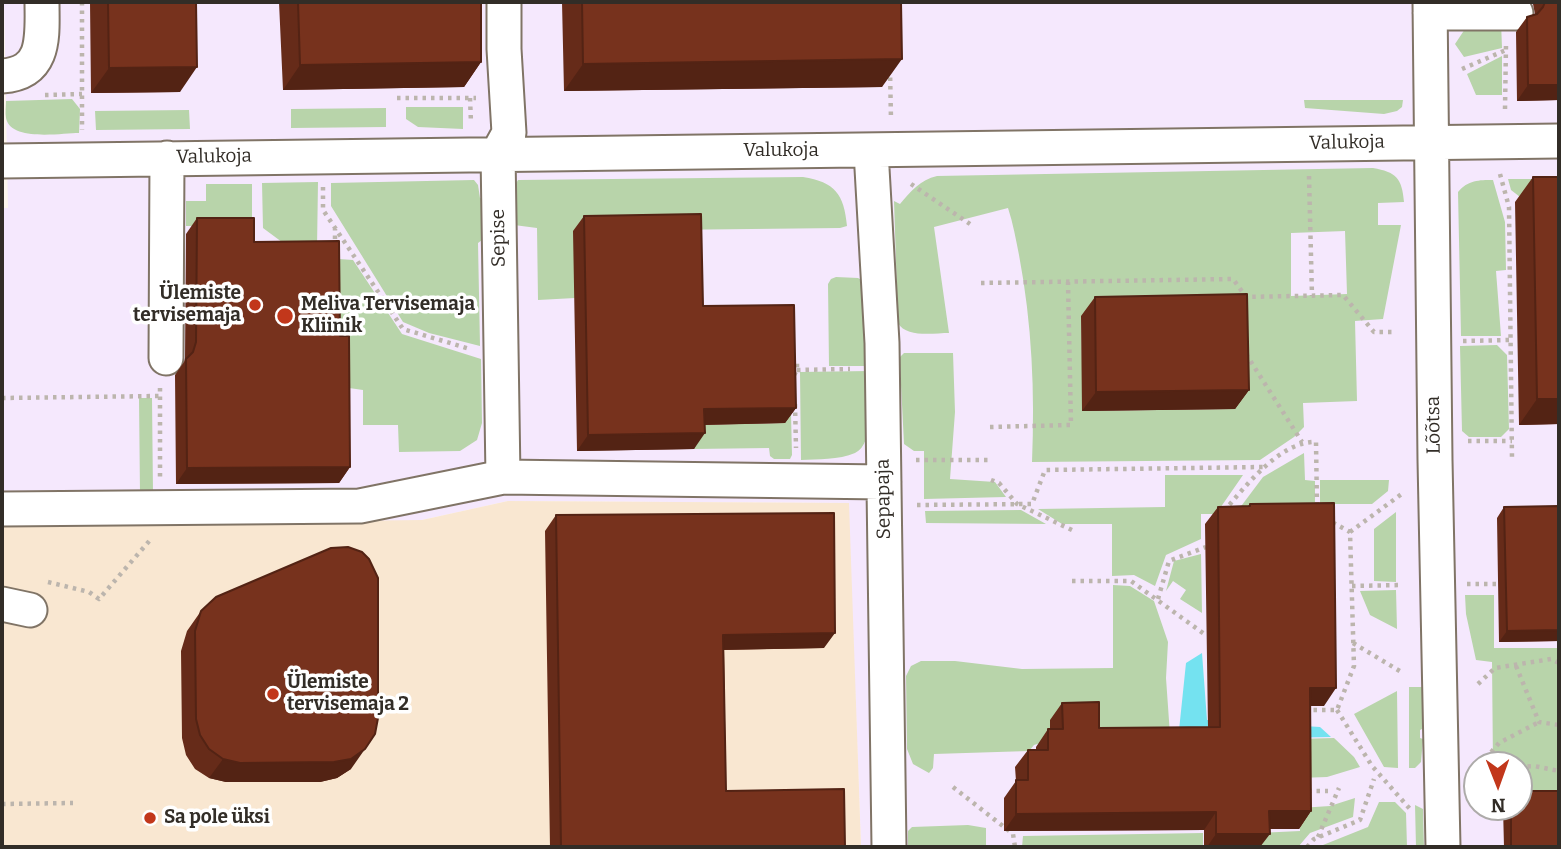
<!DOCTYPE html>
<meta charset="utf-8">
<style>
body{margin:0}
#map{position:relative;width:1561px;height:849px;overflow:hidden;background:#fef6ed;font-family:Bitter,serif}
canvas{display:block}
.frame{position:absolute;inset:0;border:4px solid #322d27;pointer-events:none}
.north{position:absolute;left:1463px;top:751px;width:70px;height:70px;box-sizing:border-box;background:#fff;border:2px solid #adaba9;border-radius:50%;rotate:179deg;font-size:19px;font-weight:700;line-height:28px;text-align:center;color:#322d27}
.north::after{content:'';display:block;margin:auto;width:24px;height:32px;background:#c2371b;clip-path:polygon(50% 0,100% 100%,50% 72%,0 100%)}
</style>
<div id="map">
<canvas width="1561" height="849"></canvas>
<div class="frame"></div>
<div class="north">N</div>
</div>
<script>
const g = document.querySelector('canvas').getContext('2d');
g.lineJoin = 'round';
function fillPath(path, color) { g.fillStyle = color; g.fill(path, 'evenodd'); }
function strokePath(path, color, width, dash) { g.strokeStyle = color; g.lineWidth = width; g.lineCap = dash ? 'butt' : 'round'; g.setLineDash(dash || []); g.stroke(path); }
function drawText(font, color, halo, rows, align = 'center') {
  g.font = font + ' Bitter,serif'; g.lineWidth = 7; g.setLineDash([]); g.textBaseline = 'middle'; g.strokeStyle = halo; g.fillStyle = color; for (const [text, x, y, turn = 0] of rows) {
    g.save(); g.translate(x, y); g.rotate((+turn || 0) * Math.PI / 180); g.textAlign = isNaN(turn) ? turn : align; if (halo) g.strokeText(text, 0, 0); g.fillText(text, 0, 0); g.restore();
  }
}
const commercial = new Path2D(`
 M4,2H1559V847H861L848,503L508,501L422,520V829L2,524V208H8ZM1477,765H1519V807H1477Z`);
const built = new Path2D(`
 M508,501L849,503L861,847H2V525L422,520Z`);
const green = new Path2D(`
 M1471,20L1501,21L1502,48L1464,57L1455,44Z
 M1502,56V95H1476L1467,74Z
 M72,99L80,109L79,133C61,133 11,142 6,118C5,113 6,106 6,101Z
 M1304,100H1403L1402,107L1397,111L1384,114L1305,108Z
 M406,107H463V129L418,127L406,119Z
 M386,108V127L291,128V109Z
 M189,110L190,129L96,130L95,111Z
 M1373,168C1396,172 1402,178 1404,202L1378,203V225H1401L1383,319L1355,321L1357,401L1303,403L1304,427L1294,437L1260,460L1032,462C1035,392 1032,324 1019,255C1016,240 1013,223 1008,208L934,227L949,333C934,333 906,338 898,323L894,201L900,204C911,191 920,180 937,176ZM1345,231L1347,294L1291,296V233ZM1081,316L1235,409L1083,411Z
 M803,177C835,182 844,194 847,226L840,228L574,231L575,298L538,300L537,228L514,225L513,189L518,180Z
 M1508,179H1559L1524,200L1511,190Z
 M474,180L478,185L480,198L486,200V237L478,243L480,346L429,333L403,322L331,206V183Z
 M1493,180L1505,222L1506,270L1496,271L1501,336H1461L1458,192C1468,180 1479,180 1493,180Z
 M318,182L317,248H290L263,228L262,183Z
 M206,184H252V226H186V201H206Z
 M339,259L353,260L402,334L481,359L482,423L477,440L460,451L399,452L398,425H363V390L349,388L350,348L339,341Z
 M836,277L858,278L867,283L868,366H829L828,284L831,279Z
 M1497,345L1507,355L1509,429L1501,437H1469L1462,431L1460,346Z
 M904,353H953L955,412L950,479L995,482L1006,497L924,499V451H914L904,444L900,365V357Z
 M869,371C869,391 876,444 855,453C839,460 817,459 801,460L800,372Z
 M790,372L792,455L790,459H774L770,456L769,448L694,449L693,425L785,423Z
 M139,398H152L153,493L140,494Z
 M1304,453L1305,480L1315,481V514L1236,513L1263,477Z
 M1165,475H1243L1216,514H1201V539L1166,555L1155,586L1134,575L1112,576V524H1062L1038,509L1165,507Z
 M1320,480H1389L1388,491L1372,504H1320Z
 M1021,510L1046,524L926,523L925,511Z
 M1396,512V582L1374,581V529Z
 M1201,554L1202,613L1180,599L1186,590L1173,581L1166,591L1174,561Z
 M1113,585L1130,586L1154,601L1168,642L1166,678L1170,735L1087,739L1050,720V740L1034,745L1029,751L934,754L933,768L929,773L913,764L907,749L906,676L911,666L921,661H955L1022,669L1113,668Z
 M1396,590L1397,629L1370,615L1360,591Z
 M1465,595H1494V648H1559V796L1519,797V765H1493L1492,662L1476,660L1466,614Z
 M1409,687H1422V729L1420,730V738L1423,739L1421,762L1415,768H1409Z
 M1397,691L1398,768L1384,767L1354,714Z
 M1334,738L1354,757L1360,767L1327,777L1299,778L1298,739Z
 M1355,798L1353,817L1310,833L1298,847H1259L1258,833L1300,831V808L1330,806Z
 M1379,802H1395L1406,813L1407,847H1318L1368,827Z
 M1415,805L1423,809L1424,847H1416Z
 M968,825L986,828V847H908V831L912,827Z
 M1203,833V847H1022L1023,836Z`);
const water = new Path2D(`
 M1202,653L1207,720L1320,727L1331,737L1178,740L1186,663Z`);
const path = new Path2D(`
 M82,2V130
 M890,69L891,120
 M1462,69L1506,50
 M45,95L82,94
 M397,98H476
 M470,98L471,123
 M1505,109L1506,45
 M1500,174L1509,207L1512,459
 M1309,176L1312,296
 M911,184L970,224
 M323,187V210L403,329L470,349
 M335,227V247
 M981,283L1233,279L1246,297L1343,295L1374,332H1392
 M1463,341L1511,340
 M1246,354L1302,442
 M797,370L850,369
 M794,375L797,370V363
 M160,388V477
 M2,398L159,396
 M795,404L796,448
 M990,427L1071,425L1068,282
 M1468,441H1512
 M916,460H991
 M991,480L999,483L1017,504L1072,530
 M917,505L1032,504L1045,470L1263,467
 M1224,511C1246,486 1280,441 1316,442L1317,507
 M1350,532L1403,493
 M1072,581H1131L1207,636
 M48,582L89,592L99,599L151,539
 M1467,584H1498
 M1352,586L1402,585
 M1158,599L1169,561L1206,547
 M1353,643L1403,673
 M1516,666L1539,722L1559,725
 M1478,684L1495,668L1551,659L1559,663
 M1305,710H1337L1354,666L1350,532L1330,521
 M1337,710L1372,766L1410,809
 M1480,765L1499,743L1539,722
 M1519,767L1534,766L1559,771
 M953,787L1013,834L1015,847
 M1308,791H1328
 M2,804L73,803
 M1318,837L1339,788
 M1307,847L1314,839L1360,820L1374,779`);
const minor = new Path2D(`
 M1430,2L1435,460L1443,847
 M1430,13H1516
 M2,76C47,73 42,35 42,2
 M871,151L882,343L889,847
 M2,161L1559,141
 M166,358L167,158
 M503,477L498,153L509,133L504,49V2
 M2,509L360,506L503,477L884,482
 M2,604L30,610`);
const wall = new Path2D(`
 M90,2H196L180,92L91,93Z
 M279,2H481V62L464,87L283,90Z
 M562,2H901L882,87L564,91Z
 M1531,2H1559V100L1517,101L1516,32L1527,17L1535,14L1533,4Z
 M1533,177H1559V424L1519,425L1515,202Z
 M584,216L703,306L796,408L785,423L705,425L694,449L577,451L573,231Z
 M197,218L254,242L340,336L350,467L339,483L176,484L175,375L184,362L185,358L186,234Z
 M1095,297L1249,390L1235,409L1082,411L1081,316Z
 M1250,504L1324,706H1310L1311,811L1299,829H1269L1260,847H1204V830L1004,831V798L1016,781L1015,767L1028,750H1036V747L1048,729H1050V720L1062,703L1099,728L1208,727L1205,524L1218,507L1248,506Z
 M1559,506V641L1499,642L1497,518L1504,507Z
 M556,515L824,648L724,650L726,791L845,847H550L545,531Z
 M201,611L351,769L337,778L320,782H226L209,778L195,769L186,755L182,738L181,651L187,631Z
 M1503,807H1519L1559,847H1504Z`);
const shadedWall = new Path2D(`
 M902,59L882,87L564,91L583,64Z
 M481,62L464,87L283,90L300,65Z
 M197,67L180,92L91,93L109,68Z
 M1528,85H1559V100L1517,101Z
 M1249,390L1235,409L1082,411L1096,392Z
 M1537,399H1559V424L1519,425Z
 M796,408L785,423L693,425L704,409Z
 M705,433L694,449L577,451L588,435Z
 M350,467L339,483L176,484L187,468Z
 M1559,630V641L1499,642L1507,631Z
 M835,633L824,648L712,650L723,635Z
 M1310,688H1336L1324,706H1298Z
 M365,749L351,769L337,778L320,782H226L209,778L223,759Z
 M1269,811H1311L1299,829H1257Z
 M1216,812L1204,830L1004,831L1016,814Z
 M1216,834H1270L1260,847H1207Z`);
const building = new Path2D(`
 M108,2H196L197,67L109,68Z
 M298,2H481V62L300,65Z
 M582,2H901L902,59L583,64Z
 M1545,2H1559V85H1528L1527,17L1537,14L1543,7Z
 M1533,177H1559V399H1537Z
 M701,214L703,306L794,305L796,408L704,409L705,433L588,435L584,216Z
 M197,218H254V242L339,241L340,336H349L350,467L187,468L186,359L193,352L196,342Z
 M1247,294L1249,390L1096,392L1095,297Z
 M1334,503L1336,688H1310L1311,811H1269L1270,834H1216V812L1016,814V780H1028V750H1048V729H1063L1062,703L1099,702V728L1220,727L1218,507L1250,506V504Z
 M1559,506V630L1507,631L1504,507Z
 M834,513L835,633L723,635L726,791L844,789L845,847H561L556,515Z
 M348,547L362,552L369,559L378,578V718L375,734L365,749L351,759L334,762L240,763L223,759L209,749L200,735L196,719L195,631L201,611L216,597L331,548Z
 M1519,791H1559V847H1511V807H1519Z`);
const markers = [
 [255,305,7,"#c2371b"],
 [285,316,9,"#c2371b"],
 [273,694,7,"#c2371b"],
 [150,818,7,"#c2371b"]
];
const streetNames = [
 ["Valukoja",1347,143,-1],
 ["Valukoja",781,151],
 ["Valukoja",214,157,-1],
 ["Sepise",499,238,-91],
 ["Lõõtsa",1434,425,-91],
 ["Sepapaja",884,499,-91]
];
const poiNames = [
 ["Ülemiste",241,294,"right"],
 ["tervisemaja",241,316,"right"],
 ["Meliva Tervisemaja",301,305],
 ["Kliinik",301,327],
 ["Ülemiste",287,683],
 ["tervisemaja 2",287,705],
 ["Sa pole üksi",164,818]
];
fillPath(commercial, '#f5e8fd');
fillPath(built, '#f9e7d1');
fillPath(green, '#b8d4aa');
fillPath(water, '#74e2f0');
strokePath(minor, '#807466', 37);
strokePath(path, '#bcb5ad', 4.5, [3.5, 5]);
strokePath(minor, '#fff', 33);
fillPath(wall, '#662b19');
fillPath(shadedWall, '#532314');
fillPath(building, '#77321d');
strokePath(building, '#532314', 2);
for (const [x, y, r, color] of markers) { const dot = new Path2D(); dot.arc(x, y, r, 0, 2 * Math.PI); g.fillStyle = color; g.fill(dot); strokePath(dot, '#fff', 2.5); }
drawText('19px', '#322d27', '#fff', streetNames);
drawText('bold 19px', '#322d27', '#fff', poiNames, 'left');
</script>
